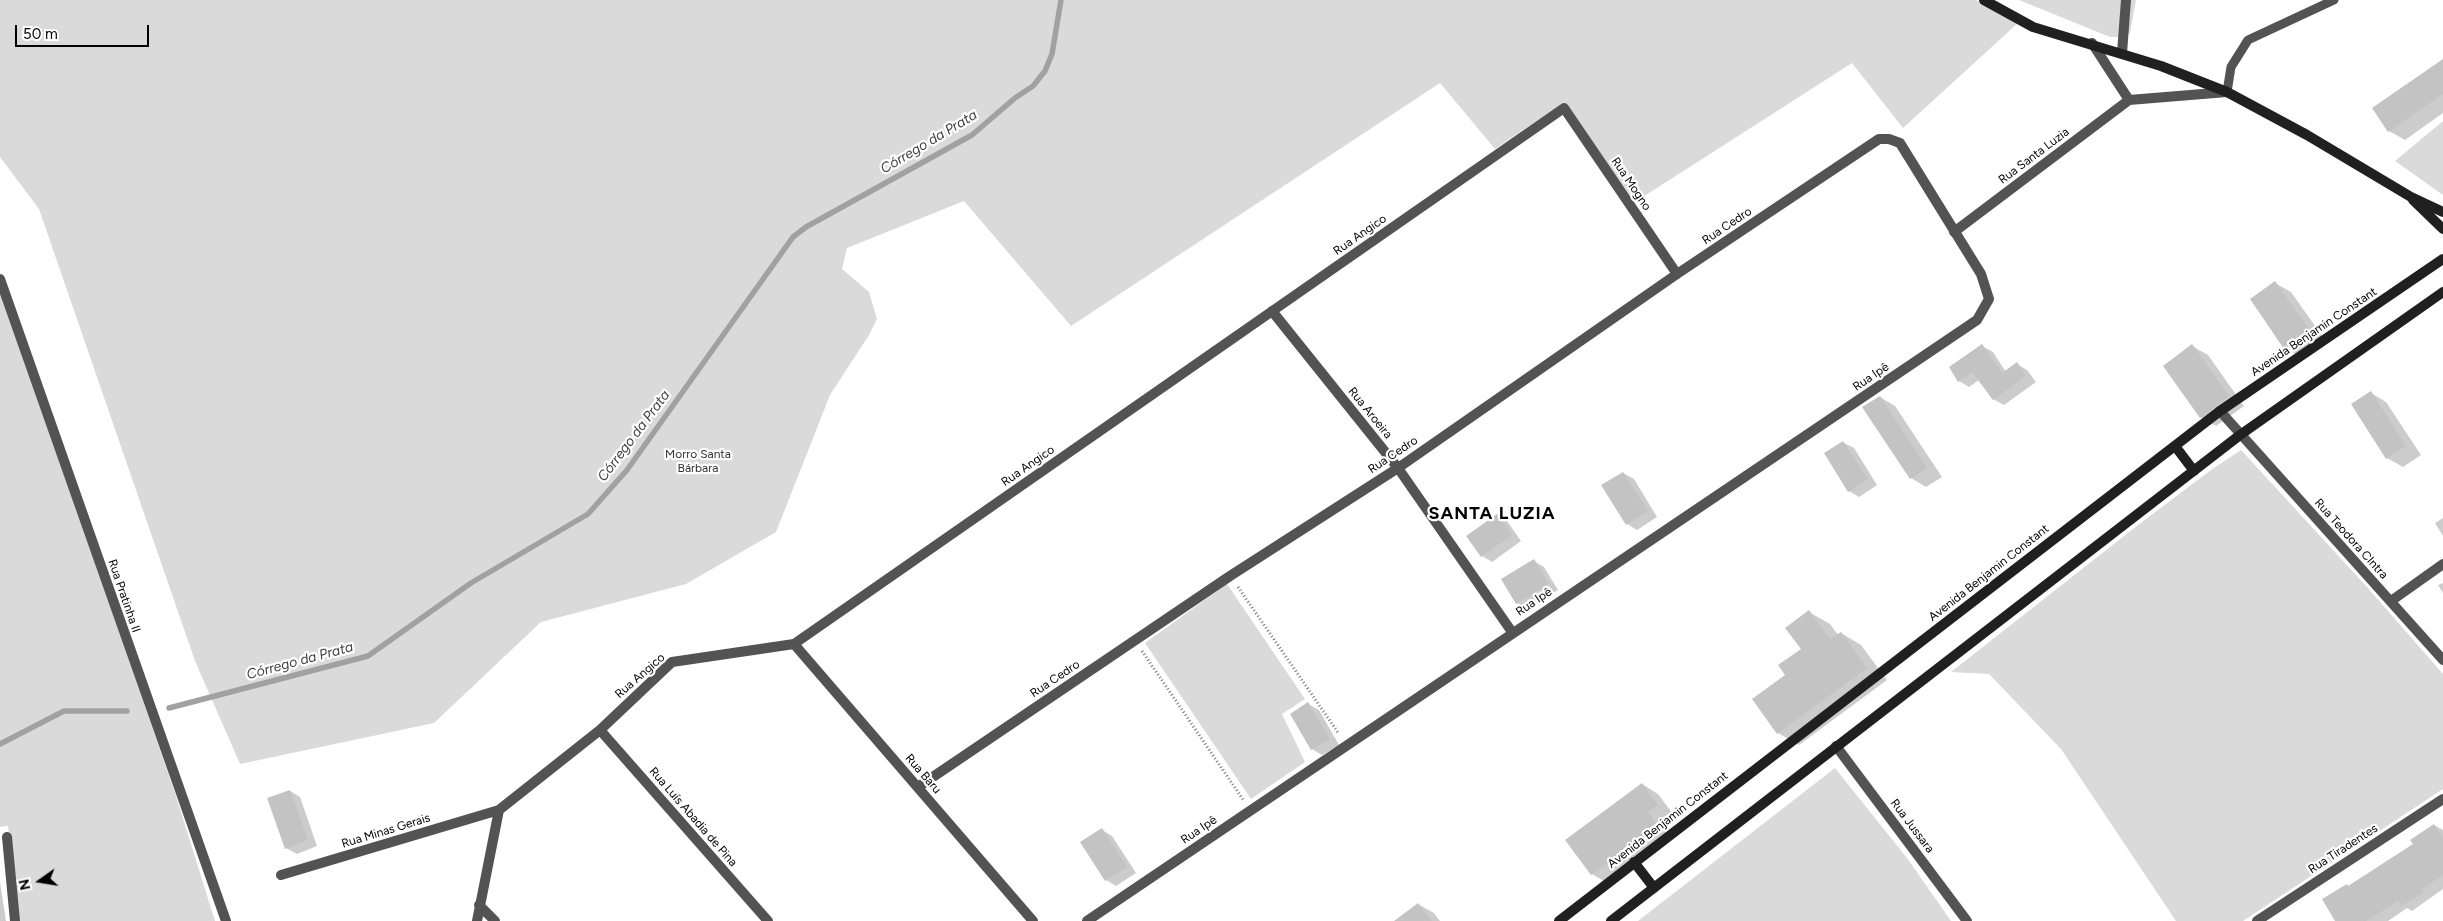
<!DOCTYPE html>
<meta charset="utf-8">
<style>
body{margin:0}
#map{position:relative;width:2443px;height:921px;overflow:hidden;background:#fff;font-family:Figtree,sans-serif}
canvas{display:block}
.north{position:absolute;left:15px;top:856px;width:50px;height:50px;-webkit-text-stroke:4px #fff;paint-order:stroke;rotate:257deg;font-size:14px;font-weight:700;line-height:20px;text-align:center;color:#000}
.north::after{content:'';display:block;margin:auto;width:18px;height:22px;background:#000;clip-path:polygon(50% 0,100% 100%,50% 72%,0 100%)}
.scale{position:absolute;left:15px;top:25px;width:134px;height:22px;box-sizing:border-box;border:2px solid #000;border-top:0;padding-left:6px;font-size:15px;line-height:18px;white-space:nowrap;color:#000;-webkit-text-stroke:4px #fff;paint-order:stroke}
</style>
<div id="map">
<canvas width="2443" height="921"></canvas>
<div class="north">N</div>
<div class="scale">50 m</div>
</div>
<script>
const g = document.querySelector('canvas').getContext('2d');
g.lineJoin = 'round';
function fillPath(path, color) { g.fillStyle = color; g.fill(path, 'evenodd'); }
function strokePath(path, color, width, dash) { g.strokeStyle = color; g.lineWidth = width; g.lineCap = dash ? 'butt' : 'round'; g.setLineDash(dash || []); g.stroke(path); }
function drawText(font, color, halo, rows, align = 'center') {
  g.font = font + ' Figtree,sans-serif'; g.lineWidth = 4.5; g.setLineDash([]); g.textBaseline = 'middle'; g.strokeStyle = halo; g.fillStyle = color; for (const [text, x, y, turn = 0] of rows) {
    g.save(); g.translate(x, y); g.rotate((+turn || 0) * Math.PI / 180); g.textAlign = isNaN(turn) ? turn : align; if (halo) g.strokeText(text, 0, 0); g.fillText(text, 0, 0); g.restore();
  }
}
const green = new Path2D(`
 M0,0H1976L2018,23L1903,128L1852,63L1635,202L1564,102L1495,149L1440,83L1071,326L964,201L847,248L842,269L869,292L877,319L869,335L830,395L776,532L686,584L541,622L434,723L240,764L195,661L39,209L0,157Z
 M2019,0H2136L2130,33C2123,38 2118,37 2110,37Z
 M2443,121V195L2395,161Z
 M0,287L176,796L215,921H19L8,826L0,827Z
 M2241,450L2367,587L2443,674V789L2243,921H2176L2061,749L1989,674L1951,672L2138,525L2211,470Z
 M1227,584L1305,699L1282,714L1305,762L1251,799L1145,643Z
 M1835,768L1907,858L1951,921H1638Z`);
const shadow = new Path2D(`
 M2443,63V113L2405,140L2389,131Z
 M2275,283L2291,292L2325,340L2301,357L2285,348Z
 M1982,346L1993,352L2006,372L2017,364L2027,370L2036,382L2004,405L1993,399L1979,380L1969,387L1959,381Z
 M2192,346L2208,355L2244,406L2216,426L2200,417Z
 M2371,393L2386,402L2421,455L2403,467L2387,458Z
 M1880,397L1895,406L1942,477L1926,487L1911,478Z
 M1844,443L1854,448L1877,485L1859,497L1849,491Z
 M1623,473L1634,479L1657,517L1637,530L1627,524Z
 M1497,515L1507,521L1521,541L1492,562L1482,556Z
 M2443,518V536L2435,523Z
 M1534,561L1544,567L1558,590L1527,609L1517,603Z
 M2443,583V593L2438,585Z
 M1809,612L1830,624L1838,635L1841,633L1861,645L1887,680L1799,745L1778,733L1786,675L1802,649Z
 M1308,704L1319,710L1339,745L1322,755L1312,749Z
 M1642,784L1658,794L1673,814L1663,822L1673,835L1607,883L1592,874Z
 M290,791L300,797L317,846L297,854L286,848Z
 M2434,825L2443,830V889L2412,911L2407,908L2388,921H2337L2349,887L2415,844Z
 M1102,830L1112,836L1136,873L1116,886L1106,880Z
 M0,882L6,921H0Z
 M1418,904L1434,913L1440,921H1400Z`);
const stream = new Path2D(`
 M169,708L368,656L471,583L588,514L627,470L793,237L806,227L972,135L1015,98L1033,86L1045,71L1052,54L1061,0
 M0,744L64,711H127`);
const building = new Path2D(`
 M2443,59V94L2388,132L2372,108Z
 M2275,281L2310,331L2284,349L2250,299Z
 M1982,344L2002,373L2017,362L2026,376L1993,400L1972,372L1958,382L1949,367Z
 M2192,344L2229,396L2200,418L2163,366Z
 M2371,391L2406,446L2386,459L2351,404Z
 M1880,396L1927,468L1910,479L1862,407Z
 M1843,441L1868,479L1848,492L1824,453Z
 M1623,472L1648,511L1626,525L1601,485Z
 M1497,514L1512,535L1481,557L1466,536Z
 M1534,559L1549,584L1516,604L1501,579Z
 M1809,610L1830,639L1841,632L1867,668L1777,734L1752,699L1785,675L1778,665L1801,649L1785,628Z
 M1308,702L1330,739L1311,750L1290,714Z
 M1642,783L1658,805L1648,812L1658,826L1591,875L1565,840Z
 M290,790L308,840L285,849L267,798Z
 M2434,824L2443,837V875L2422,889L2424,892L2401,906L2398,901L2366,921H2335L2322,899L2347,884L2348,886L2413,844L2410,840Z
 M1102,828L1127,867L1105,881L1080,842Z
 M1418,903L1432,921H1394Z`);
const path = new Path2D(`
 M1238,587L1339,734
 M1142,651L1244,801`);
const lane = new Path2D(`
 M2227,92L2231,67L2248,40L2334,0`);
const street = new Path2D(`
 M2092,43L2129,100
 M2122,53L2126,0
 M1954,232L2129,100L2227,92
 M0,279L226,921
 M1272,311L1398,468L1512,632
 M2220,411L2443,660
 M2391,601L2443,564
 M794,644L1033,921
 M600,730L768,921
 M1836,746L1967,921
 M918,787L1230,576L1398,468L1677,274L1879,139H1889L1900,143L1981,274L1989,299L1977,320L1087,921
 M7,837L15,921
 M281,875L499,810L600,730L672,662L794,644L1564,108L1677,274
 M479,905L495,921
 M477,921L499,810
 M2257,921L2443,799`);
const secondary = new Path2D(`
 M1984,0L2033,27L2161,66L2227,92L2307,135L2411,197L2443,212
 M2413,200L2443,229
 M2175,446L2194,471
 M1634,862L1654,888
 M1559,921L2220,411L2443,259
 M1611,921L2240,435L2443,292`);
const streetNames = [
 ["Rua Santa Luzia",2034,156,-37],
 ["Rua Mogno",1631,184,56],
 ["Rua Cedro",1727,226,-34],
 ["Rua Angico",1360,235,-35],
 ["Avenida Benjamin Constant",2314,332,-34],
 ["Rua Ipê",1871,377,-34],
 ["Rua Aroeira",1370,413,51],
 ["Rua Cedro",1393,455,-34],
 ["Rua Angico",1028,466,-35],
 ["Rua Teodora CIntra",2351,539,48],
 ["Avenida Benjamin Constant",1989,573,-38],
 ["Rua Pratinha II",124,596,71],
 ["Rua Ipê",1534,602,-34],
 ["Rua Angico",640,676,-41],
 ["Rua Cedro",1055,679,-34],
 ["Rua Baru",923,774,49],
 ["Rua Luís Abadia de Pina",693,817,49],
 ["Avenida Benjamin Constant",1668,820,-38],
 ["Rua Jussara",1912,826,53],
 ["Rua Ipê",1199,830,-34],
 ["Rua Minas Gerais",386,831,-17],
 ["Rua Tiradentes",2343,849,-33]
];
const parkNames = [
 ["Morro Santa",698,454],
 ["Bárbara",698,468]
];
const waterNames = [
 ["Córrego da Prata",929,142,-31],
 ["Córrego da Prata",634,436,-53],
 ["Córrego da Prata",300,661,-15]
];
const districtNames = [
 ["SANTA LUZIA",1492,514]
];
fillPath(green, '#dadada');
fillPath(shadow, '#0003');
strokePath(stream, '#a1a1a1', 5.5);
fillPath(building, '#c3c3c3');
strokePath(path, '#757575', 3, [1, 2.5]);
strokePath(lane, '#535353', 9);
strokePath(street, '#535353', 10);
strokePath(secondary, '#202020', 10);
drawText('12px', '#000', '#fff', streetNames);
drawText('12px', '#313131', '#fff', parkNames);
drawText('italic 14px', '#424242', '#fff', waterNames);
g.letterSpacing = '1px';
drawText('bold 18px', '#000', '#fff', districtNames);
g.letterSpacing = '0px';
</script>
